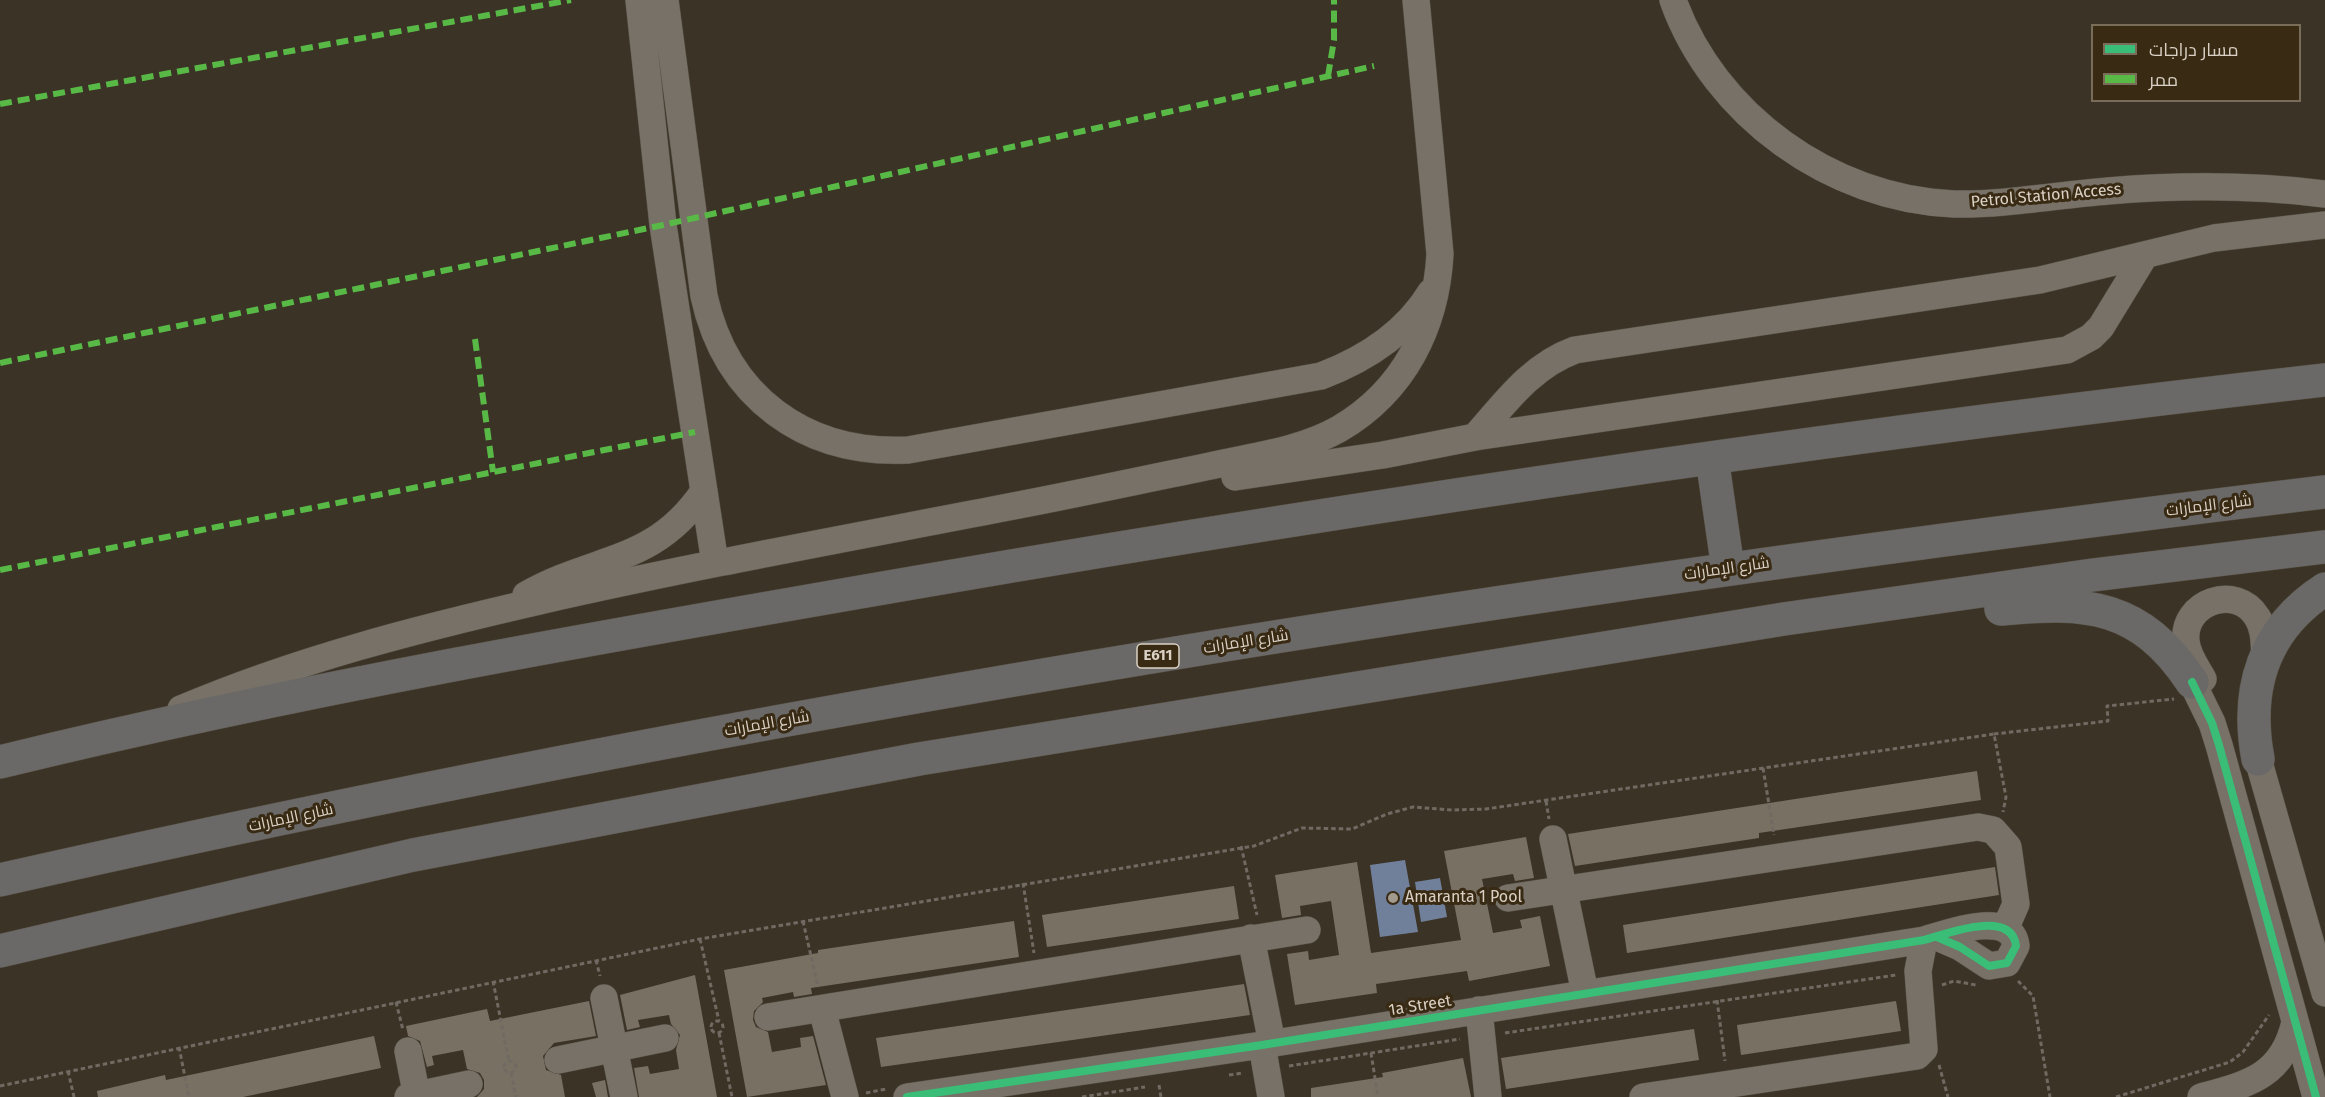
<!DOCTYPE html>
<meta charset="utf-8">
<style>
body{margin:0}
#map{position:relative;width:2325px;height:1097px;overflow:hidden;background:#3b3326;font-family:"Fira Sans",Cairo,sans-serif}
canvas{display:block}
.legend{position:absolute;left:2091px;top:24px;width:210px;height:78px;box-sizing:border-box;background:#392a14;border:2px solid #796d5a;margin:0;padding:8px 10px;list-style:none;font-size:18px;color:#dad1c4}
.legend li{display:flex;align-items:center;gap:12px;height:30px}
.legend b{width:30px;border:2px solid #796d5a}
</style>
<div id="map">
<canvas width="2325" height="1097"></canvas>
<ul class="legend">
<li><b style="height:8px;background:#3abd76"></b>مسار دراجات</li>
<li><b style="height:8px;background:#58b947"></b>ممر</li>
</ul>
</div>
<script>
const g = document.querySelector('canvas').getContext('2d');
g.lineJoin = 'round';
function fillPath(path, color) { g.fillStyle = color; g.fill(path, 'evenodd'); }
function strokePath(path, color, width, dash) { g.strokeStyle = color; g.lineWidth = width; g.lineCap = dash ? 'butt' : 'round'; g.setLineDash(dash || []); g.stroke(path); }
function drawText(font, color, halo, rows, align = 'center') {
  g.font = font + ' "Fira Sans",Cairo,sans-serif'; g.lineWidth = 6; g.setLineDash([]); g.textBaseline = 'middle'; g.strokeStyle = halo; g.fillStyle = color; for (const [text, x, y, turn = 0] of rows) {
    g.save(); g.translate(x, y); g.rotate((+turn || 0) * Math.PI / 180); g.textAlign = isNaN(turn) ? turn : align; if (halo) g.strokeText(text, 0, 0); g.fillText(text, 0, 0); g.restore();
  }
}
const water = new Path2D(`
 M1405,860L1418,932L1380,937L1370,865Z
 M1440,878L1447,917L1421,922L1415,882Z`);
const building = new Path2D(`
 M1977,771L1981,800L1759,833V838L1575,866L1568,834Z
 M1526,837L1534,878L1515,881L1513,874L1482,879L1493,933L1522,928L1520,920L1540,916L1550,966L1469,981L1467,971L1376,984L1377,993L1295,1005L1287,954L1308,951L1309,960L1339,955L1331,901L1300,906L1301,915L1282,918L1275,875L1357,862L1371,953L1461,940L1444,851Z
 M1995,867L1999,895L1627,953L1623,925Z
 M1234,886L1239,919L1047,947L1042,915Z
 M1014,921L1019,957L811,988L812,994L794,997L793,992L762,998L763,1002L754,1011L753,1020L756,1027L768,1032L772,1052L801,1047L800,1038L813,1036L826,1085L747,1097L724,970L818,953V950Z
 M695,975L717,1097H639L634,1068L648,1066L650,1074L679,1069L676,1050L680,1035L671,1024L669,1015L638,1020L640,1027L627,1030L620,995Z
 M1244,984L1250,1015L881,1067L876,1038Z
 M589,1001L596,1036L554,1043L543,1056L546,1070L561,1075L565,1097H477L484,1089V1080L480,1073L467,1069L463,1050L432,1056L434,1065L427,1067L420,1041L408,1036L406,1026L487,1009L490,1021Z
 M1896,1001L1901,1031L1741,1055L1737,1025Z
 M1694,1029L1699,1060L1506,1089L1501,1058Z
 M374,1036L381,1068L243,1097H98L97,1091L165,1075L166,1080Z
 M1463,1058L1471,1097H1311V1088L1383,1077L1382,1073Z
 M605,1080L608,1097H596L592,1083Z`);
const path = new Path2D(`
 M1994,734L2108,721L2107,706L2174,699
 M1763,768L1774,835
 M1546,801L1549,819
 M1241,846L1257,915
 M1023,883L1034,953
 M803,921L818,987
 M700,939L719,1021
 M596,960L600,976
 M493,981L509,1062
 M2018,981L2033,996L2050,1097
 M1942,985L1954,981L1976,985
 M1717,1000L1725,1061
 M396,1002L403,1030
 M711 1027a6 6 0 1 1 12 0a6 6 0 1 1-12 0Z
 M719,1033L732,1097
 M1505,1033L1896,975
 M179,1047L189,1097
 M1371,1053L1378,1097
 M504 1067a6 6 0 1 1 12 0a6 6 0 1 1-12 0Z
 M1939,1065L1948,1097
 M1289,1066L1460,1039
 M68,1071L74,1097
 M511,1073L516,1097
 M1229,1075L1243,1073
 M1159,1085L1161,1097
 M0,1086L700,939L1254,846L1302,828L1352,829L1387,814L1413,807L1452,810L1486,809L1994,734L2006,797L2003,812
 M866,1093L886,1089
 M1082,1097L1145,1087
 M2116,1097L2230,1062L2243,1052L2269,1015`);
const minor = new Path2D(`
 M639,0L663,225L715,563
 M665,0L704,296C726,397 805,455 908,450L1321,376C1366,359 1406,333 1431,292
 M1673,0C1714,115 1831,199 1954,204C2005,205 2057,195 2108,191C2180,185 2253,185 2325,194
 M1475,437C1505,403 1531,366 1575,350L2040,280L2214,238L2325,225
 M1235,477L1383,455L1475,437L2067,350L2091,337L2101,327L2145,255
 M526,595C596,555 654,565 704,491
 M2203,679C2197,668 2187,655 2186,641C2182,602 2236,583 2257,617C2265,629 2264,644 2265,658
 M2192,682L2212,723L2219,745L2316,1097
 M181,709C296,660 417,629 539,601C693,566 848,538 1003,508C1072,495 1141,480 1210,466C1253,456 1300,451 1339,429C1404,391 1436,327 1440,254L1416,0
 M2258,759L2325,993
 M1553,839L1585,993
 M1508,898L1978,827L1993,830L2008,847L2016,904L2009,920L2002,927
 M1251,938L1272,1043
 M604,998L624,1097
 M822,1009L845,1097
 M1479,1010L1488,1097
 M768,1017L1307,930
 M1262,1045L1271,1097
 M408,1051L417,1097
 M558,1060L665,1038
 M408,1097L469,1084
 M907,1097L1262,1045L1924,940C1945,934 2012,908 2016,946L2007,963L1989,966L1960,947L1937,937
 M1643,1097L1917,1056L1924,1049L1918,971L1924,940
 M2201,1097C2249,1084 2283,1076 2295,1022`);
const highway = new Path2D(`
 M1712,458L1728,569
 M2001,609C2087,601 2140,604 2192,682
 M2258,759C2245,690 2263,629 2325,589
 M0,762C303,688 611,635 918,582C1385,502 1854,433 2325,380
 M0,880C767,706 1545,586 2325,492
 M0,951L413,855L919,759L1784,619L2093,575L2325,547`);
const quiet = new Path2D(`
 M1328,76L1334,40V0
 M0,104L571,0
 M475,339L493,472
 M0,363L663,225L1374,66
 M0,570L695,432`);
const cycleway = new Path2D(`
 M2192,682L2212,723L2219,745L2316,1097
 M907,1097L1262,1045L1924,940C1945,934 2012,908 2016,946L2007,963L1989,966L1960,947L1937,937`);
const markers = [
 [1393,898,6,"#a29a8d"]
];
const shields = [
 [1158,656,42]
];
const shieldNames = [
 ["E611",1158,656]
];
const streetNames = [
 ["Petrol Station Access",2046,196,-5],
 ["شارع الإمارات",2209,506,-7],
 ["شارع الإمارات",1727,569,-8],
 ["شارع الإمارات",1246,642,-9],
 ["شارع الإمارات",767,724,-10],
 ["شارع الإمارات",291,818,-12],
 ["1a Street",1420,1006,-9]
];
const poiNames = [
 ["Amaranta 1 Pool",1405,898]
];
fillPath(water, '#70809b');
fillPath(building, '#787063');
strokePath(minor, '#585146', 28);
strokePath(highway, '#585146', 34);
strokePath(path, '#716a62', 3, [4.5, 3]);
strokePath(minor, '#777167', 27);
strokePath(highway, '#6a6967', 33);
strokePath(quiet, '#58b947', 6, [12, 6]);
strokePath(cycleway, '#3abd76', 8);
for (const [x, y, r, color] of markers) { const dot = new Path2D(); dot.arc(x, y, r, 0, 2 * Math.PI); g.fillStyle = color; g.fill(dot); strokePath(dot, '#392a14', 2); }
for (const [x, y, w] of shields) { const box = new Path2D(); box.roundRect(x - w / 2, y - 12, w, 24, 4.5); g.fillStyle = '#392a14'; g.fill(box); strokePath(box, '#dad1c4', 1.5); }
drawText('bold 15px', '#dad1c4', null, shieldNames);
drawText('16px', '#dad1c4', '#392a14', streetNames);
drawText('16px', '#dad1c4', '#392a14', poiNames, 'left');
</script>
